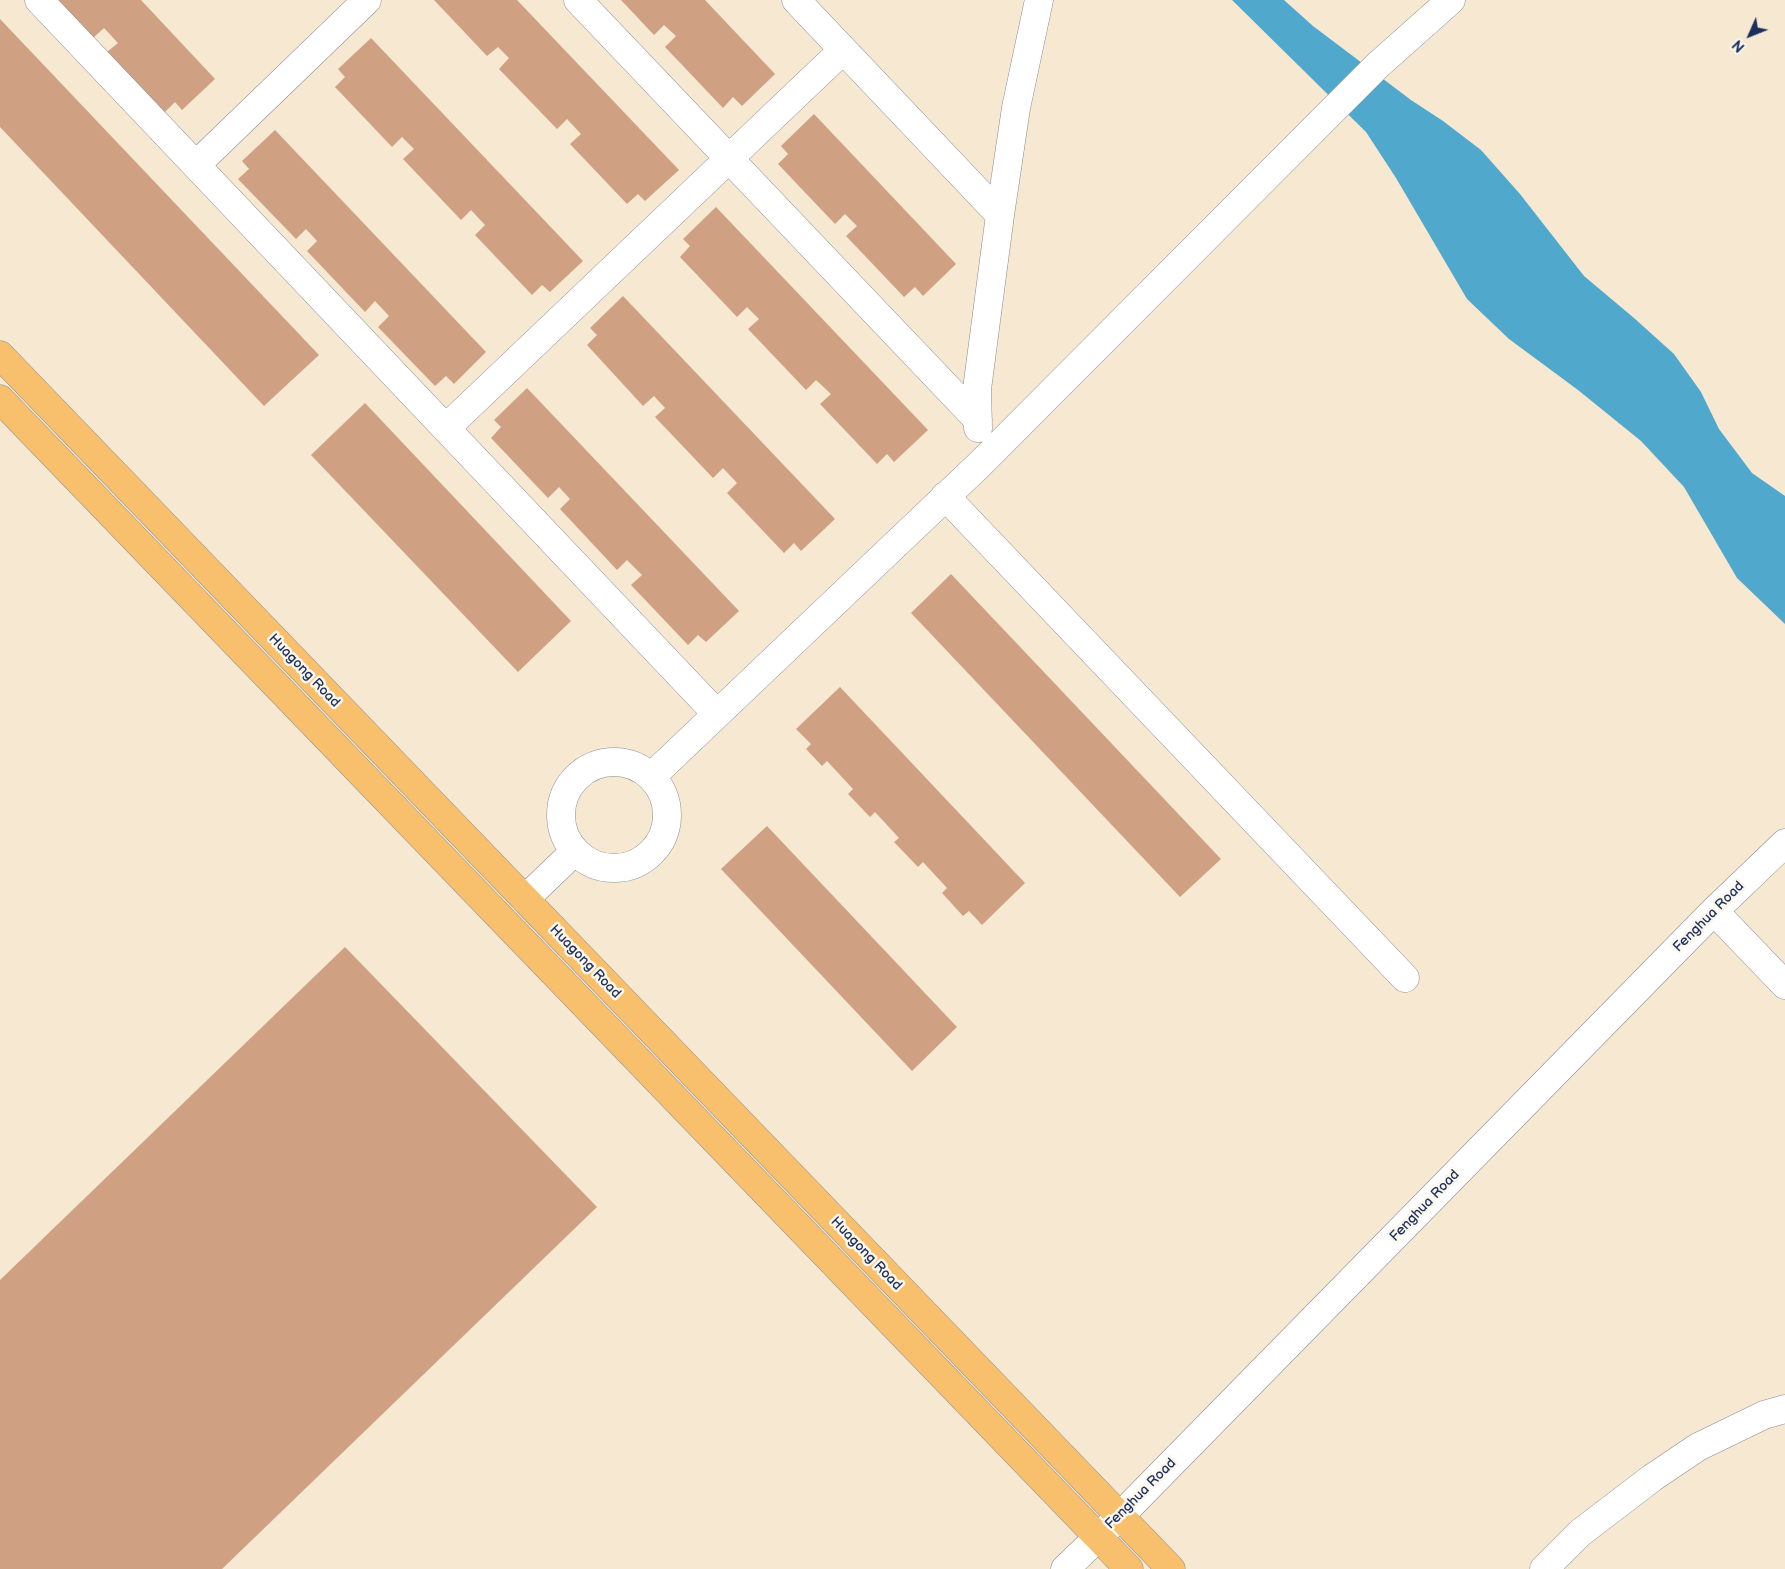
<!DOCTYPE html>
<style>
body{margin:0}
#map{position:relative;width:1785px;height:1569px;overflow:hidden;background:#f6e8d1;font-family:"Balsamiq Sans",sans-serif}
canvas{display:block}
.north{position:absolute;left:1725px;top:10px;width:50px;height:50px;-webkit-text-stroke:4px #fbf7ec;paint-order:stroke;rotate:226deg;font-size:14px;font-weight:700;line-height:20px;text-align:center;color:#1b2f5e}
.north::after{content:'';display:block;margin:auto;width:18px;height:22px;background:#1b2f5e;clip-path:polygon(50% 0,100% 100%,50% 72%,0 100%)}
</style>
<div id="map">
<canvas width="1785" height="1569"></canvas>
<div class="north">N</div>
</div>
<script>
const g = document.querySelector('canvas').getContext('2d');
g.lineJoin = 'round';
function fillPath(path, color) { g.fillStyle = color; g.fill(path, 'evenodd'); }
function strokePath(path, color, width, dash) { g.strokeStyle = color; g.lineWidth = width; g.lineCap = dash ? 'butt' : 'round'; g.setLineDash(dash || []); g.stroke(path); }
function drawText(font, color, halo, rows, align = 'center') {
  g.font = font + ' "Balsamiq Sans",sans-serif'; g.lineWidth = 5; g.setLineDash([]); g.textBaseline = 'middle'; g.strokeStyle = halo; g.fillStyle = color; for (const [text, x, y, turn = 0] of rows) {
    g.save(); g.translate(x, y); g.rotate((+turn || 0) * Math.PI / 180); g.textAlign = isNaN(turn) ? turn : align; if (halo) g.strokeText(text, 0, 0); g.fillText(text, 0, 0); g.restore();
  }
}
const water = new Path2D(`
 M1232,0H1284L1313,26L1411,100L1443,121L1481,150L1520,194L1584,276L1634,318L1674,354L1701,392L1719,429L1752,473L1785,496V624L1737,578L1684,487L1641,441L1578,390L1509,339L1467,299L1396,178L1366,132Z`);
const building = new Path2D(`
 M57,0H141L215,79L182,110L175,102L164,113L107,52L118,43L104,28L93,38Z
 M434,0H517L679,170L645,201L638,194L627,204L570,144L581,134L567,119L557,129L499,69L509,58L498,47L487,56Z
 M621,0H705L775,74L742,106L733,97L723,108L665,47L676,36L664,25L654,35Z
 M0,19L319,355L264,406L0,127Z
 M371,38L583,261L550,292L542,285L532,295L475,235L485,225L471,210L461,220L403,159L414,149L402,137L392,147L335,87L345,77L338,69Z
 M814,114L956,264L923,296L915,287L904,297L846,236L857,226L845,214L835,224L778,164L788,154L781,146Z
 M275,130L486,352L454,384L446,376L435,386L378,327L389,316L375,301L365,312L307,251L317,241L306,229L296,239L238,179L249,169L242,161Z
 M716,207L928,430L894,462L887,454L877,464L820,404L831,394L816,380L806,390L748,329L759,319L747,307L737,317L680,257L690,246L683,239Z
 M623,296L835,519L801,551L794,543L784,553L727,493L737,483L723,468L713,478L655,417L665,408L654,396L643,406L587,345L597,335L590,328Z
 M527,388L739,611L706,642L698,635L688,645L631,585L642,575L627,560L617,570L560,509L570,499L559,487L548,498L491,438L501,427L494,420Z
 M365,403L571,621L518,672L311,455Z
 M951,574L1221,859L1180,897L911,613Z
 M840,687L1025,883L982,925L969,911L963,916L942,893L947,888L923,862L918,867L894,842L899,838L875,812L870,817L848,794L853,789L827,761L822,766L806,749L811,744L796,729Z
 M767,826L957,1027L912,1071L721,869Z
 M345,947L597,1207L222,1569H0V1280Z`);
const minor = new Path2D(`
 M39,0L717,714
 M578,0L978,420
 M796,0L1000,215
 M196,165L367,0
 M446,428L843,50
 M978,428L977,389L1000,215L1016,108L1039,0
 M945,496L1405,978
 M561 815a53 53 0 1 1 106 0a53 53 0 1 1-106 0Z
 M651,777L979,465L1333,110L1378,65L1451,0
 M525,899L575,851
 M1714,911L1785,985
 M1065,1569L1120,1516L1714,911L1785,843
 M1544,1569L1580,1533L1652,1478L1698,1447L1764,1415L1785,1409`);
const major = new Path2D(`
 M0,355L1171,1569
 M0,399L1129,1569`);
const streetNames = [
 ["Huagong Road",304,671,46],
 ["Fenghua Road",1709,917,-45],
 ["Huagong Road",585,962,46],
 ["Fenghua Road",1425,1206,-46],
 ["Huagong Road",866,1254,46],
 ["Fenghua Road",1141,1494,-45]
];
fillPath(water, '#50a9cd');
fillPath(building, '#cfa182');
strokePath(minor, '#888c98', 29);
strokePath(major, '#888c98', 29);
strokePath(minor, '#fff', 28);
strokePath(major, '#f8bf6c', 28);
drawText('14px', '#1b2f5e', '#fbf7ec', streetNames);
</script>
